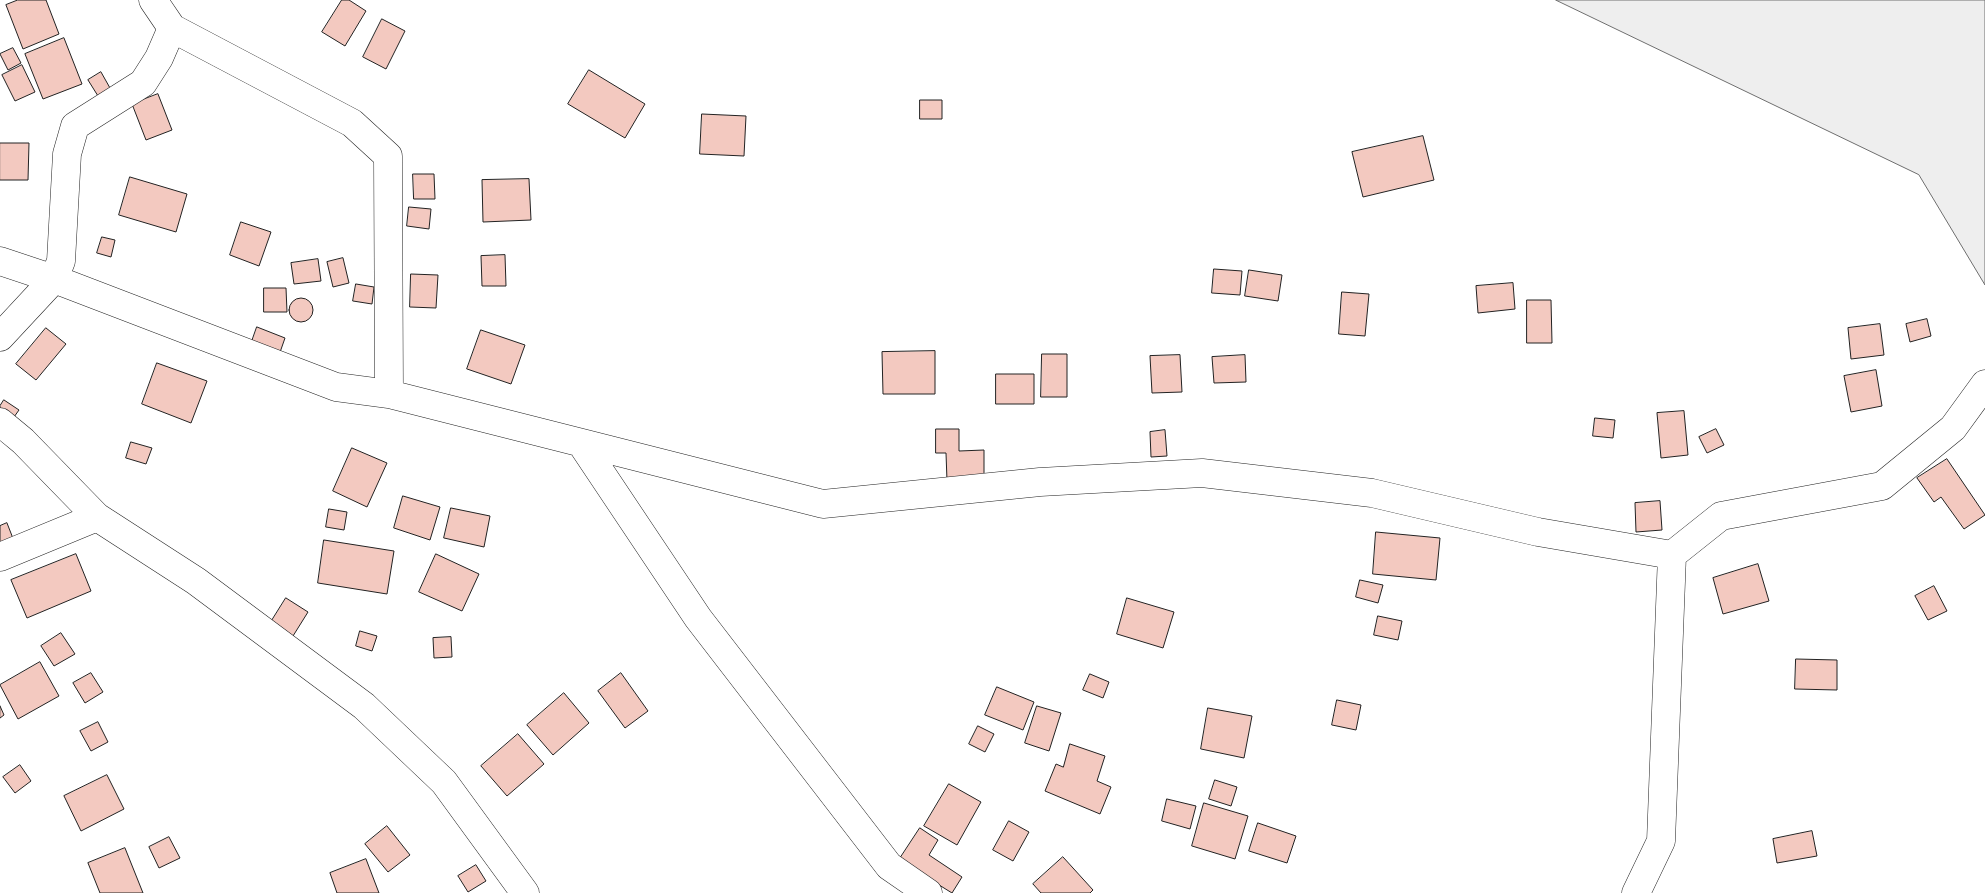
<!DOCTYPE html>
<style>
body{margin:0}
canvas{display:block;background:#fff}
</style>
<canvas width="1985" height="893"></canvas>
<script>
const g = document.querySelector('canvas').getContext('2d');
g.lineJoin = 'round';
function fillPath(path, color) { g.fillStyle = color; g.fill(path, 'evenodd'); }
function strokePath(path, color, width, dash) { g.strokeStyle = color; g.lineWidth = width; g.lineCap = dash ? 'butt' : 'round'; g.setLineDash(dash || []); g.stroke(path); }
const green = new Path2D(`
 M1556,0H1985V285L1919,175Z`);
const building = new Path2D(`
 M18,0H46L59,34L23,49L6,5Z
 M342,0H349L366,11L345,46L322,32Z
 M382,19L405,31L386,69L363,57Z
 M64,38L82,84L43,99L25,54Z
 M13,48L21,63L8,70L0,54Z
 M22,65L35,92L15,101L2,75Z
 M589,70L645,104L625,138L568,104Z
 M101,72L110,88L98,96L88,80Z
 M158,94L172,130L146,140L132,104Z
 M920,100H942V119H920Z
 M702,114L746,116L744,156L700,154Z
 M1423,136L1434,180L1363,197L1352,152Z
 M0,143H29L28,180H0Z
 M413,174H434L435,199H414Z
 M130,177L187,194L176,232L119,215Z
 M529,179L531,220L483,222L482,180Z
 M409,207L431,209L429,229L407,226Z
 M241,222L271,232L259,266L230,255Z
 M102,237L115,240L111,257L97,253Z
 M505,255L506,286H482L481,256Z
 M343,258L349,283L333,287L327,262Z
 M318,259L321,281L294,284L291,263Z
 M1214,269L1242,271L1240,295L1212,293Z
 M1249,270L1282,275L1278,301L1245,296Z
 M411,274L438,275L436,308L410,307Z
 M1513,283L1515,309L1478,313L1476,286Z
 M356,284L374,287L372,304L353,301Z
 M264,288H286L287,312H264Z
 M1342,292L1369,294L1365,336L1339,334Z
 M289 310a12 12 0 1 1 24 0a12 12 0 1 1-24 0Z
 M1527,300H1551L1552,343H1527Z
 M1927,319L1931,336L1910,342L1906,324Z
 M1880,324L1884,355L1851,359L1848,328Z
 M257,327L285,338L278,358L250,347Z
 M46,328L66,344L36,380L16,364Z
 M481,330L525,345L511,384L467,369Z
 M935,351V394H883L882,352Z
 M1042,354H1067V397H1041Z
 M1180,355L1182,392L1152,393L1150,356Z
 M1245,355L1246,382L1214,383L1212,357Z
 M157,363L207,381L191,423L142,404Z
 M1876,370L1882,406L1851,412L1844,376Z
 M996,374H1034V404H996Z
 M4,400L19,410L9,424L0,417V406Z
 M1684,411L1688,455L1661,458L1657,413Z
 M1595,418L1615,420L1613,438L1593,436Z
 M936,429H959V451L984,450V480L947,481L946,453H936Z
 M1716,429L1724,445L1707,453L1699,437Z
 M1165,430L1167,456L1151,457L1150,432Z
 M131,442L152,448L146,464L126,458Z
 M352,448L387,463L367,507L333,491Z
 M1947,459L1985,515L1964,529L1941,497L1934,502L1917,478Z
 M403,496L440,507L430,540L394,528Z
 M1660,501L1662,530L1636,532L1635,503Z
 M451,508L490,516L484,547L444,538Z
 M329,509L347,512L344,530L326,527Z
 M7,523L14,541L0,547V526Z
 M1376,532L1440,538L1436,580L1373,574Z
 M324,540L394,551L387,594L318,583Z
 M76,554L91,591L27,618L11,580Z
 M436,554L479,574L462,611L419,592Z
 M1758,564L1769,601L1723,614L1713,578Z
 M1360,580L1383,585L1378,603L1356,597Z
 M1934,586L1947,611L1928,620L1915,596Z
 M286,598L308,612L293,636L271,622Z
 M1127,598L1174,612L1163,648L1117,634Z
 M1378,616L1402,621L1398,640L1374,635Z
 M360,631L377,636L372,651L356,646Z
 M61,633L75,654L54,666L41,646Z
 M451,637L452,657L434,658L433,638Z
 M1796,659L1837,660V690L1795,689Z
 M40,662L59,696L18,719L0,685Z
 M91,673L103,692L85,703L73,683Z
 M621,673L648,711L625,728L598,691Z
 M1090,674L1109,682L1103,698L1083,690Z
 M997,687L1034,702L1023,730L985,715Z
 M564,693L589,723L553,755L527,725Z
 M1337,700L1361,705L1356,730L1332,725Z
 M0,706L4,715L0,718Z
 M1037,706L1061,713L1049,751L1025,743Z
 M1208,708L1252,716L1244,758L1201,749Z
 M98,722L108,742L91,751L80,731Z
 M978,726L994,734L985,752L969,744Z
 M518,734L544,764L507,796L481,766Z
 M1070,744L1105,756L1097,781L1111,787L1100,814L1045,791L1056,764L1063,767Z
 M20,765L31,781L15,793L3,777Z
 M107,775L124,809L81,831L64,796Z
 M1215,780L1237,787L1231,806L1209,799Z
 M949,784L981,802L957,845L924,826Z
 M1167,799L1196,806L1190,829L1162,821Z
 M1204,803L1248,816L1235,859L1192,846Z
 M1009,821L1029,832L1013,861L993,850Z
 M1258,823L1296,836L1287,863L1249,851Z
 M387,826L410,855L388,872L365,844Z
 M920,828L938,840L929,855L962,877L952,893L899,860Z
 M1812,831L1817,856L1777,863L1773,839Z
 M169,837L180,858L159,868L149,847Z
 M125,848L143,893H100L88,863Z
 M1063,857L1093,890L1090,893H1041L1033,884Z
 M366,859L379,893H337L330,873Z
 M476,865L486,881L468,892L458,876Z`);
const street = new Path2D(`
 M153,0L172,28L352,123L388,156L389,394L823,504L1040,482L1202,473L1372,493L1538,532L1672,555L1721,516L1882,486L1953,428L1985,384
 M0,261L54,279L336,387L389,394
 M0,337L54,279L61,261L67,154L75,126L143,83L159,58L172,28
 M0,422L23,441L97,517L196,581L364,706L444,782L525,893
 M581,443L698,618L889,866L928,893
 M0,557L97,517
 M1636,893L1661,841L1672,555`);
fillPath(green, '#eee');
strokePath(green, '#6f6f6f', 1);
fillPath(building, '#f3c9c0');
strokePath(building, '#222', 1);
strokePath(street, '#222', 29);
strokePath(street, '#fff', 28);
</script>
